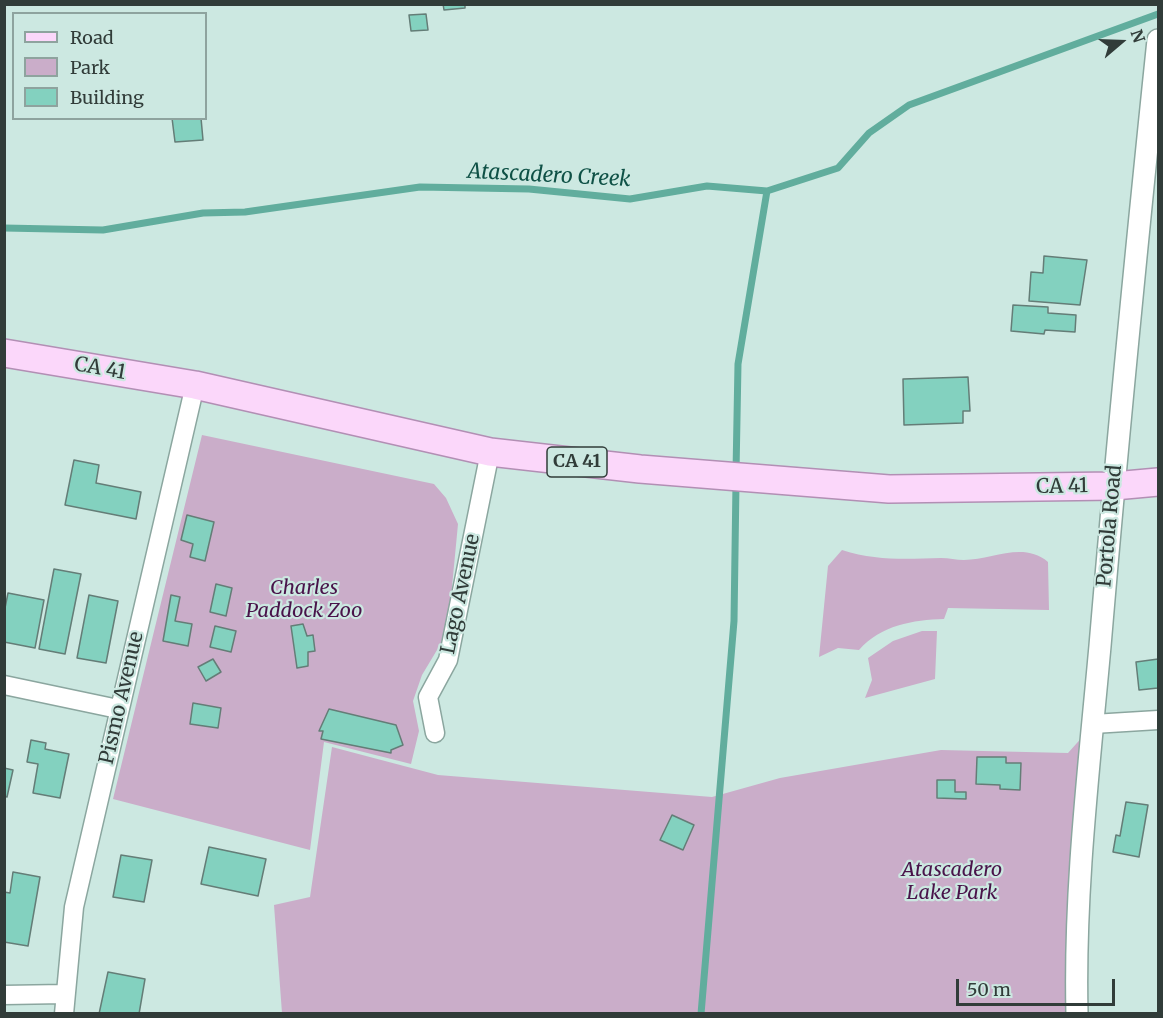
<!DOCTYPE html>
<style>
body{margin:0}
#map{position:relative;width:1163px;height:1018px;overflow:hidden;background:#cce8e1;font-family:Merriweather,serif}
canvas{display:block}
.frame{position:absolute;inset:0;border:6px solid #313c39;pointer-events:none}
.legend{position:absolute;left:12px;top:12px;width:195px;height:108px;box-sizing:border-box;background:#cce8e1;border:2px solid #8ea39e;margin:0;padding:8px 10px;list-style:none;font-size:18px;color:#313c39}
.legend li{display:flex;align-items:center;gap:12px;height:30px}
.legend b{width:30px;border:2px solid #8ea39e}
.north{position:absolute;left:1091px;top:12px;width:60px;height:60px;-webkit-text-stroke:4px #cce8e1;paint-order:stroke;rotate:71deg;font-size:16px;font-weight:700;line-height:24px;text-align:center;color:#313c39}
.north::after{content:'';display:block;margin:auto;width:21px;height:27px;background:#313c39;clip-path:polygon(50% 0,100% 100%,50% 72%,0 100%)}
.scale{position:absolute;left:956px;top:979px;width:159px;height:27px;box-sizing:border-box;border:3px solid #313c39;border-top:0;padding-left:8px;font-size:18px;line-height:21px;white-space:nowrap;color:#313c39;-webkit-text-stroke:4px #cce8e1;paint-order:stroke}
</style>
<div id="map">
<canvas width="1163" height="1018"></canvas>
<div class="frame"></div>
<ul class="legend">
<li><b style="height:8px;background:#fbd7fa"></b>Road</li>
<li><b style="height:16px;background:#caadc9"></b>Park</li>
<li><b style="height:16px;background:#83d1bf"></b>Building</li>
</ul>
<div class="north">N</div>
<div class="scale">50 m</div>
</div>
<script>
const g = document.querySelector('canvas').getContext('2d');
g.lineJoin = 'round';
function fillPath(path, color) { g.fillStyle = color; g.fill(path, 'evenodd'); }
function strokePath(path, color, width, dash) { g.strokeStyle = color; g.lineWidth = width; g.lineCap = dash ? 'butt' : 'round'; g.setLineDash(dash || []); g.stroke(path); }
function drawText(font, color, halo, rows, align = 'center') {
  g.font = font + ' Merriweather,serif'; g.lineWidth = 4.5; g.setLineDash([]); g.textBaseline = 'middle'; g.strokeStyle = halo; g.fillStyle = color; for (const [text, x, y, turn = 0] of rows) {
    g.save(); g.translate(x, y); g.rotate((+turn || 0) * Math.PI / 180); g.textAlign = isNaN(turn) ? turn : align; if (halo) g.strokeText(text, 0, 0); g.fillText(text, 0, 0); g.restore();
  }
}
const green = new Path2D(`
 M202,435L434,484L446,498L458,524L449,618L443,640L422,675L413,701L419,731L411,764L324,742L310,850L113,799Z
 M842,550C876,561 906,559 941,558C949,558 956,560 964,560C992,560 1023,541 1048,562L1049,610L948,608L944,619C913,620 881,625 859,650L838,648L819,657L828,566Z
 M922,631H937L935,679L865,698L872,680L868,658L893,641Z
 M1093,725L1075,1013H282L274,905L310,897L332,747L438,775L712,797L780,778L941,750L1068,753Z`);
const stream = new Path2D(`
 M4,228L103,230L203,213L245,212L420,187L529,189L630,199L707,186L767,191L838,168L869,133L909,105L1158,14
 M736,472L738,364L767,191
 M701,1014L734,621L736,483`);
const building = new Path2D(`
 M443,4H465V8L444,10Z
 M426,14L428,30L411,31L409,15Z
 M172,118H201L203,140L175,142Z
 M1044,256L1087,260L1080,305L1029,301L1031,272L1043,273Z
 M1013,305L1048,307V313L1076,315L1075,332L1045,330L1044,334L1011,331Z
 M968,377L970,411H963V423L904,425L903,379Z
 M74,460L99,465L96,483L141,492L136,519L65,505Z
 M187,515L214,522L205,561L190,557L193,544L181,540Z
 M54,569L81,574L65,654L39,649Z
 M216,584L232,588L226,616L210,612Z
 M8,593L44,600L35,648L4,642V613Z
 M89,595L118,601L106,663L77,658Z
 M171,595L180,597L175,621L192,624L188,646L163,641Z
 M303,624L307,636L313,635L315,651L308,652V666L297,668L291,626Z
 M215,626L236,631L231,652L210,647Z
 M213,659L221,672L206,681L198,667Z
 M1158,659V688L1139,690L1136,662Z
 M193,703L221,708L218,728L190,724Z
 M329,709L396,725L403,745L391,750V753L321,739L323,731H319Z
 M31,740L46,743L45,749L69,754L60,798L33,793L38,764L27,762Z
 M977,757H1006V763H1021L1020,790L1000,789V785L976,784Z
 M4,768L13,770L7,797L4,796Z
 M937,780H955V792H966V799L937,798Z
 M1126,802L1148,805L1139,857L1113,852L1116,835L1120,836Z
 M672,815L694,825L683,850L660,840Z
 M209,847L266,859L258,896L201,884Z
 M121,855L152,860L144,902L113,897Z
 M13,872L40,877L28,946L4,942V892L10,893Z
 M108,972L145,979L139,1014H99Z`);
const minor = new Path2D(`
 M4,685L118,709
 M1093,724L1158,720
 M435,733L428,697L448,660L490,452
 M4,995L64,994
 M64,1014L74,907L195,385`);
const tertiary = new Path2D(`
 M1077,1014C1074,891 1089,768 1100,646C1117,444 1137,242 1158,40`);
const primary = new Path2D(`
 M4,353L195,385L490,452L640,469L889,489L1114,486L1158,482`);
const shields = [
 [577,462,60]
];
const shieldNames = [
 ["CA 41",577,462]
];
const streetNames = [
 ["CA 41",100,369,10],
 ["CA 41",1062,487,-1],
 ["Portola Road",1110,526,-85],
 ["Lago Avenue",461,594,-78],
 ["Pismo Avenue",122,698,-77]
];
const parkNames = [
 ["Charles",304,588],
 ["Paddock Zoo",304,611],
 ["Atascadero",952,870],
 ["Lake Park",952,893]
];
const waterNames = [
 ["Atascadero Creek",549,176,3]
];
fillPath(green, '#caadc9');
strokePath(stream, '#61ad9d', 7);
fillPath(building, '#83d1bf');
strokePath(building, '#647d77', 1.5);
strokePath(minor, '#8ba69f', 21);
strokePath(tertiary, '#8ba69f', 24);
strokePath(primary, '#b28fb4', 30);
strokePath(minor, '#fff', 18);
strokePath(tertiary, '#fff', 21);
strokePath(primary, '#fbd7fa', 27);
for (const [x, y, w] of shields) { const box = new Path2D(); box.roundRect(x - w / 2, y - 15, w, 30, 4.5); g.fillStyle = '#cce8e1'; g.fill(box); strokePath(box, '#313c39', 1.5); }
drawText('bold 18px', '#313c39', null, shieldNames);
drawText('20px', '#313c39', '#cce8e1', streetNames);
drawText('italic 20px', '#49134a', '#cce8e1', parkNames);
drawText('italic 21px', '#0f5146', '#cce8e1', waterNames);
</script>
